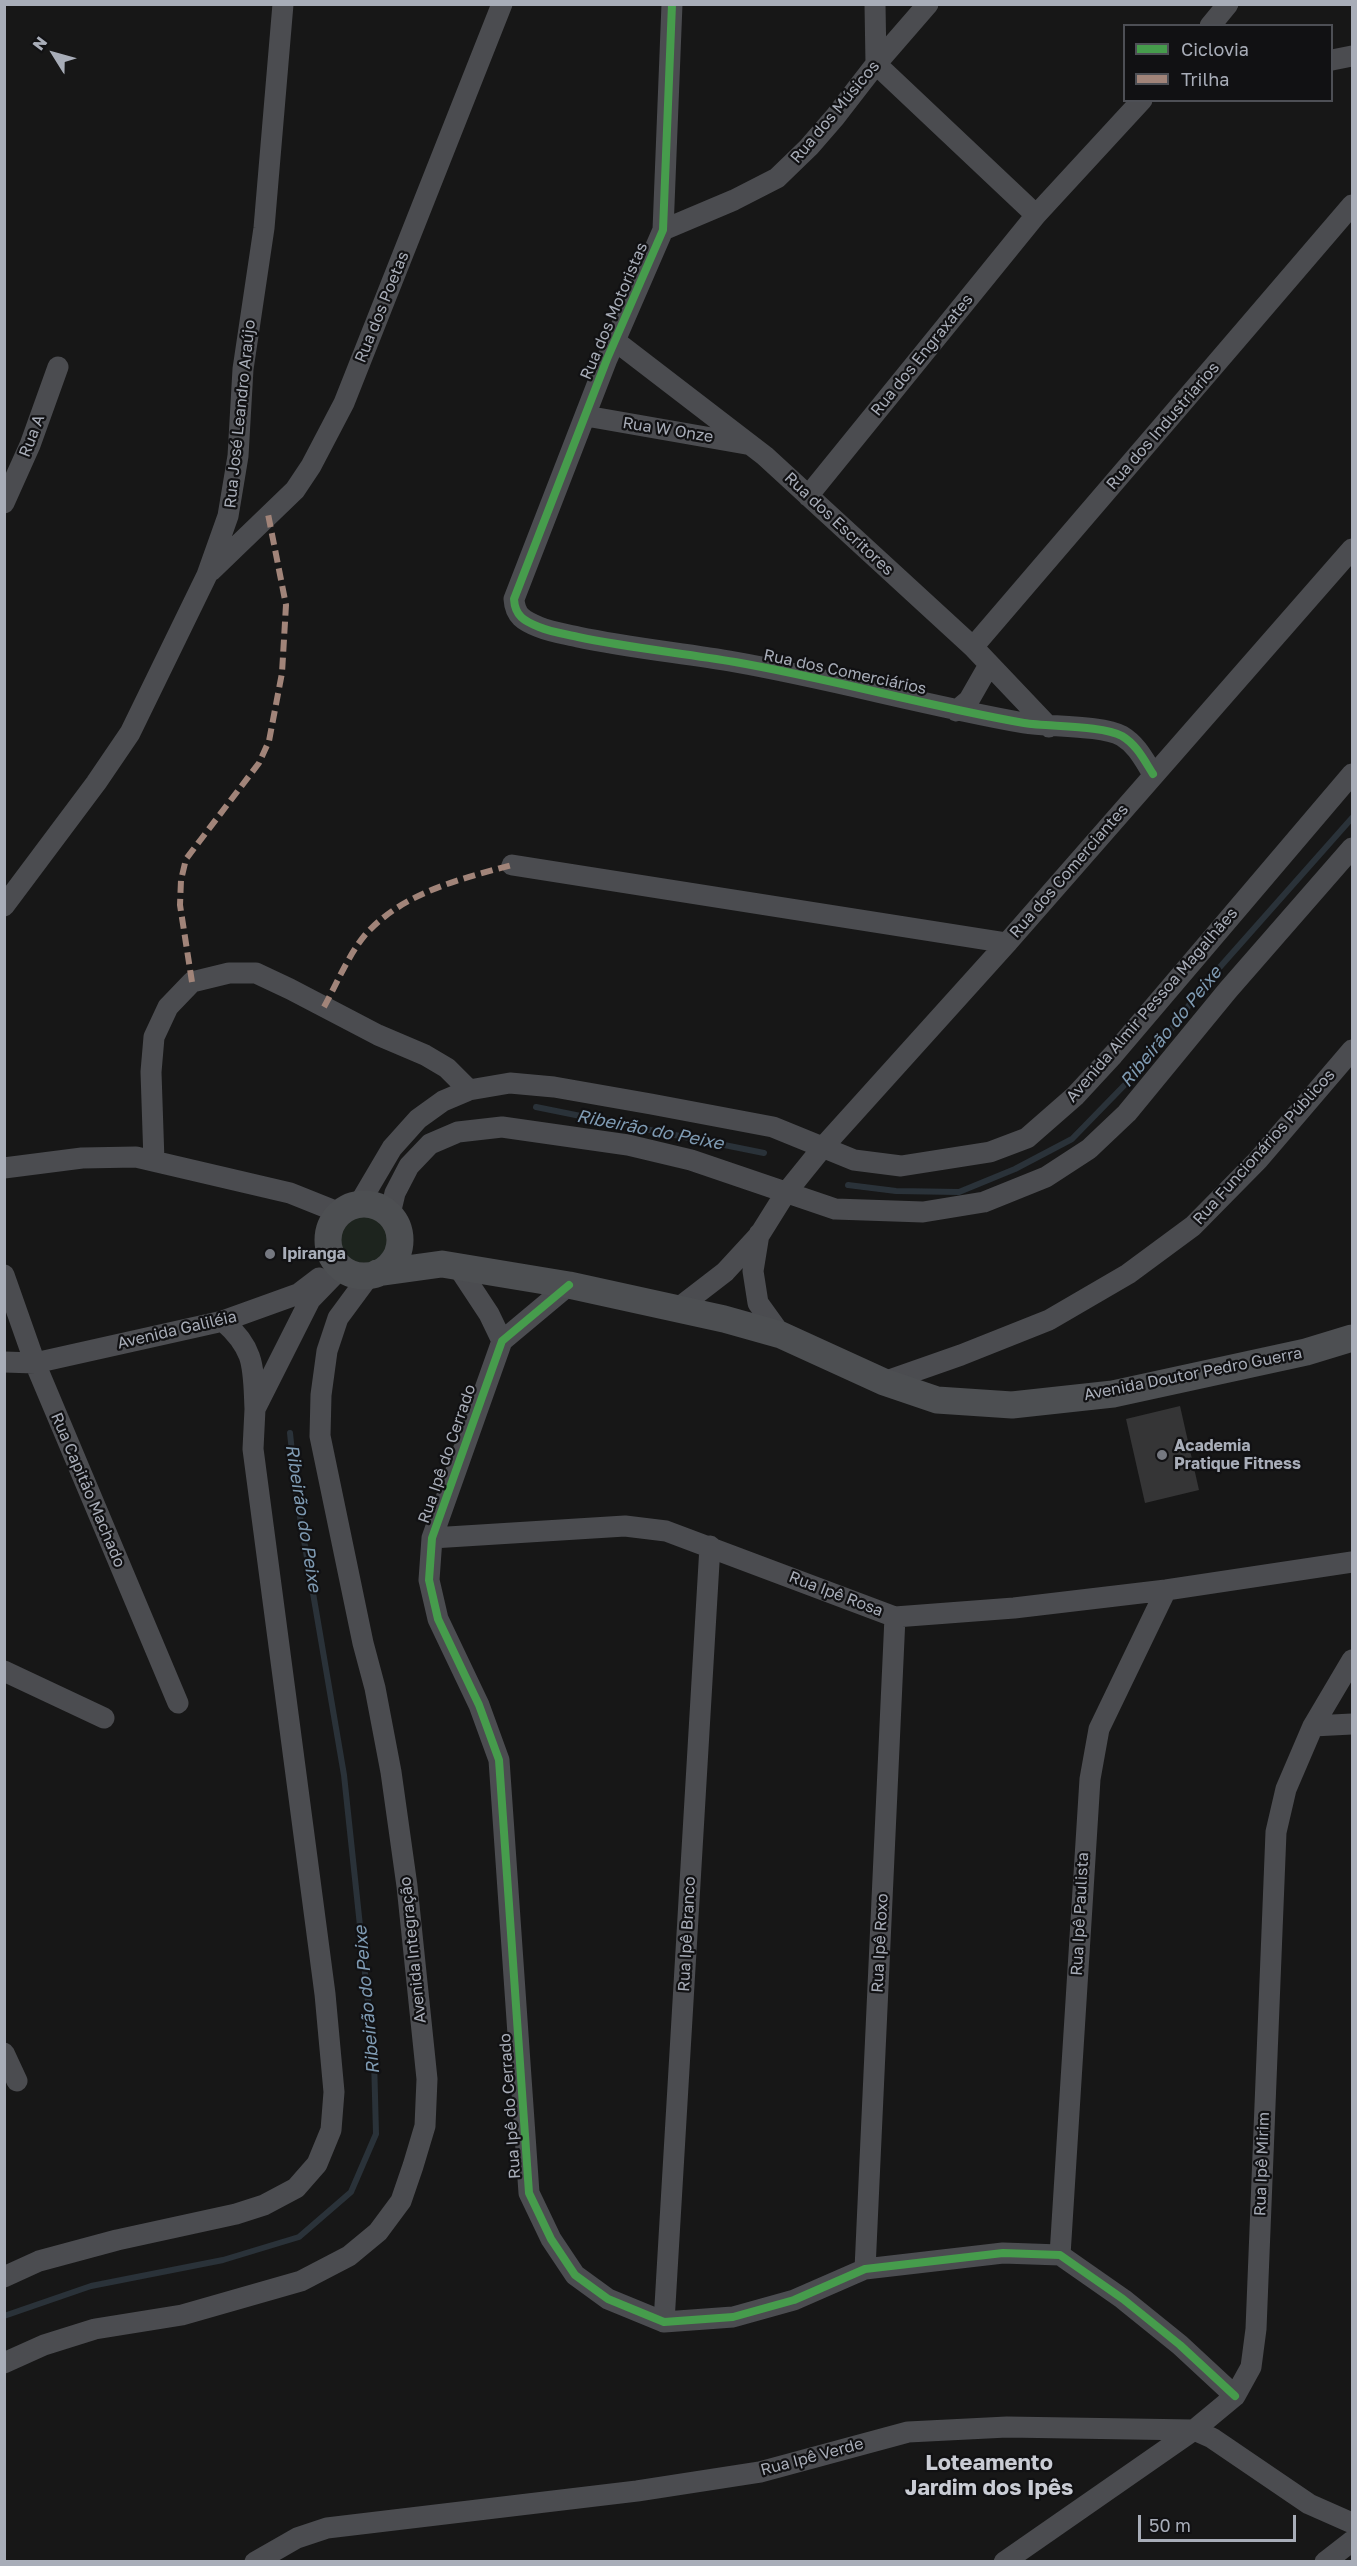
<!DOCTYPE html>
<meta charset="utf-8">
<style>
body{margin:0}
#map{position:relative;width:1357px;height:2566px;overflow:hidden;background:#171717;font-family:"Golos Text",sans-serif}
canvas{display:block}
.frame{position:absolute;inset:0;border:6px solid #a8adb8;pointer-events:none}
.legend{position:absolute;left:1123px;top:24px;width:210px;height:78px;box-sizing:border-box;background:#111113;border:2px solid #4d4f55;margin:0;padding:8px 10px;list-style:none;font-size:18px;color:#a8adb8}
.legend li{display:flex;align-items:center;gap:12px;height:30px}
.legend b{width:30px;border:2px solid #4d4f55}
.north{position:absolute;left:24px;top:24px;width:60px;height:60px;-webkit-text-stroke:4px #111113;paint-order:stroke;rotate:307deg;font-size:16px;font-weight:700;line-height:24px;text-align:center;color:#a8adb8}
.north::after{content:'';display:block;margin:auto;width:21px;height:27px;background:#a8adb8;clip-path:polygon(50% 0,100% 100%,50% 72%,0 100%)}
.scale{position:absolute;left:1138px;top:2515px;width:158px;height:27px;box-sizing:border-box;border:3px solid #a8adb8;border-top:0;padding-left:8px;font-size:18px;line-height:21px;white-space:nowrap;color:#a8adb8;-webkit-text-stroke:4px #111113;paint-order:stroke}
</style>
<div id="map">
<canvas width="1357" height="2566"></canvas>
<div class="frame"></div>
<ul class="legend">
<li><b style="height:8px;background:#469c4c"></b>Ciclovia</li>
<li><b style="height:8px;background:#a18479"></b>Trilha</li>
</ul>
<div class="north">N</div>
<div class="scale">50 m</div>
</div>
<script>
const g = document.querySelector('canvas').getContext('2d');
g.lineJoin = 'round';
function fillPath(path, color) { g.fillStyle = color; g.fill(path, 'evenodd'); }
function strokePath(path, color, width, dash) { g.strokeStyle = color; g.lineWidth = width; g.lineCap = dash ? 'butt' : 'round'; g.setLineDash(dash || []); g.stroke(path); }
function drawText(font, color, halo, rows, align = 'center') {
  g.font = font + ' "Golos Text",sans-serif'; g.lineWidth = 4.5; g.setLineDash([]); g.textBaseline = 'middle'; g.strokeStyle = halo; g.fillStyle = color; for (const [text, x, y, turn = 0] of rows) {
    g.save(); g.translate(x, y); g.rotate((+turn || 0) * Math.PI / 180); g.textAlign = isNaN(turn) ? turn : align; if (halo) g.strokeText(text, 0, 0); g.fillText(text, 0, 0); g.restore();
  }
}
const green = new Path2D(`
 M333 1239a28 28 0 1 1 56 0a28 28 0 1 1-56 0Z`);
const stream = new Path2D(`
 M536,1107L764,1153
 M848,1185L896,1191L959,1192L1015,1169L1072,1139L1146,1063L1204,985L1352,818
 M4,2316L91,2286L223,2260L299,2237L351,2192L376,2134L374,2058L344,1775L297,1499L290,1433`);
const building = new Path2D(`
 M1180,1406L1199,1490L1145,1503L1126,1419Z`);
const minor = new Path2D(`
 M672,4L663,230L607,359L514,599C515,616 524,621 539,627C551,632 565,634 578,637C630,648 683,653 735,662C832,679 927,706 1024,723C1049,727 1102,725 1122,736C1137,745 1144,760 1153,774
 M875,4L876,64
 M1210,26L1228,4
 M1332,60L1352,56
 M876,64L1036,215
 M663,230L734,200L777,178L809,147L835,117L876,64L928,4
 M614,340L765,456L973,647L1049,727
 M586,416L746,444
 M808,496L1036,215L1142,100
 M4,503L30,445L58,367
 M211,571L295,490L311,466L344,403L502,4
 M973,647L1352,205
 M956,711L969,700L989,665
 M512,865L1007,943
 M4,906L96,783L130,733L207,575L228,516L238,456L243,369L264,228L283,4
 M154,1161L151,1072L154,1037L168,1007L192,982L229,973H256L290,989L378,1035L425,1055L447,1068L469,1090
 M4,1168L82,1158L136,1157L290,1193L340,1213
 M359,1204L392,1148L418,1119L443,1101L469,1090L510,1083L554,1087L651,1104L773,1127L854,1160L901,1166L990,1152L1027,1138L1075,1096L1113,1055L1352,774
 M390,1214L395,1193L409,1166L430,1144L458,1132L502,1127L628,1145L691,1160L835,1209L923,1212L984,1202L1046,1177L1089,1149L1127,1113L1228,990L1352,848
 M759,1234L753,1271L758,1303L781,1335
 M458,1267L489,1314L502,1341
 M4,1275L35,1363L178,1703
 M569,1285L502,1341L432,1538L429,1580L438,1619L479,1705L499,1760L529,2193L551,2239L575,2275L608,2299L664,2322L733,2317L794,2300L865,2269L1003,2253L1060,2255L1123,2299L1180,2345L1235,2396
 M677,1309L725,1272L760,1234L785,1194L823,1147L1007,943L1352,549
 M223,1321C256,1350 253,1368 255,1409
 M4,1362L35,1363L223,1321L298,1294L319,1278
 M884,1382L961,1355L1049,1320L1128,1274L1193,1226L1258,1160L1352,1050
 M432,1538L625,1526L666,1531L895,1617L1014,1608L1166,1590L1352,1562
 M4,1671L104,1718
 M1313,1726L1352,1724
 M4,2053L17,2081
 M1060,2255L1090,1779L1099,1729L1166,1590
 M865,2269L895,1617
 M4,2277L39,2261L117,2240L236,2214L264,2205L296,2188L317,2164L331,2130L334,2092L325,1994L253,1449L255,1409L310,1300L341,1268
 M664,2322L710,1546
 M4,2363L44,2345L95,2329L182,2315L301,2281L349,2256L378,2232L401,2201L413,2166L425,2126L427,2079L407,1886L391,1772L375,1688L363,1643L320,1436L321,1395L327,1351L338,1318L369,1276
 M255,2562L297,2538L327,2528L637,2491L760,2472L908,2432L1007,2427L1194,2430L1212,2438L1309,2504L1352,2523
 M1004,2562L1194,2430L1235,2396L1251,2367L1256,2329L1276,1832L1286,1789L1313,1726L1352,1660
 M1325,2562L1352,2541`);
const major = new Path2D(`
 M328 1240a36 36 0 1 1 72 0a36 36 0 1 1-72 0Z
 M377,1273L442,1264L569,1285L724,1319L781,1335L884,1382L937,1400L1012,1405L1113,1394L1306,1352L1352,1338`);
const quiet = new Path2D(`
 M192,982L180,905L181,880L186,859L259,763L269,741L282,673L286,605L268,514
 M324,1007C336,985 349,954 365,935C402,893 460,879 512,865`);
const cycleway = new Path2D(`
 M672,4L663,230L607,359L514,599C515,616 524,621 539,627C551,632 565,634 578,637C630,648 683,653 735,662C832,679 927,706 1024,723C1049,727 1102,725 1122,736C1137,745 1144,760 1153,774
 M569,1285L502,1341L432,1538L429,1580L438,1619L479,1705L499,1760L529,2193L551,2239L575,2275L608,2299L664,2322L733,2317L794,2300L865,2269L1003,2253L1060,2255L1123,2299L1180,2345L1235,2396`);
const markers = [
 [270,1254,6,"#757880"],
 [1162,1455,6,"#757880"]
];
const streetNames = [
 ["Rua dos Músicos",835,112,-50],
 ["Rua dos Poetas",382,307,-68],
 ["Rua dos Motoristas",614,311,-67],
 ["Rua dos Engraxates",922,355,-51],
 ["Rua José Leandro Araújo",240,414,-84],
 ["Rua dos Industriarios",1163,426,-49],
 ["Rua W Onze",668,430,9],
 ["Rua A",32,436,-69],
 ["Rua dos Escritores",839,524,43],
 ["Rua dos Comerciários",845,672,12],
 ["Rua dos Comerciantes",1069,871,-49],
 ["Avenida Almir Pessoa Magalhães",1152,1005,-49],
 ["Rua Funcionários Públicos",1264,1147,-48],
 ["Avenida Galiléia",177,1330,-13],
 ["Avenida Doutor Pedro Guerra",1193,1374,-11],
 ["Rua Ipê do Cerrado",447,1454,-71],
 ["Rua Capitão Machado",88,1490,67],
 ["Rua Ipê Rosa",836,1594,21],
 ["Rua Ipê Paulista",1080,1914,-87],
 ["Rua Ipê Branco",687,1934,-87],
 ["Rua Ipê Roxo",880,1943,-87],
 ["Avenida Integração",413,1950,-96],
 ["Rua Ipê do Cerrado",510,2106,-94],
 ["Rua Ipê Mirim",1262,2164,-88],
 ["Rua Ipê Verde",812,2457,-15]
];
const poiNames = [
 ["Ipiranga",282,1254],
 ["Academia",1174,1446],
 ["Pratique Fitness",1174,1464]
];
const waterNames = [
 ["Ribeirão do Peixe",1171,1027,-51],
 ["Ribeirão do Peixe",650,1130,11],
 ["Ribeirão do Peixe",303,1518,81],
 ["Ribeirão do Peixe",367,2000,-95]
];
const districtNames = [
 ["Loteamento",989,2463],
 ["Jardim dos Ipês",989,2488]
];
fillPath(green, '#1d241e');
strokePath(stream, '#2a3239', 6);
fillPath(building, '#353536');
strokePath(minor, '#4b4c50', 21);
strokePath(major, '#4d4f52', 27);
strokePath(quiet, '#a18479', 6, [12, 6]);
strokePath(cycleway, '#469c4c', 8);
for (const [x, y, r, color] of markers) { const dot = new Path2D(); dot.arc(x, y, r, 0, 2 * Math.PI); g.fillStyle = color; g.fill(dot); strokePath(dot, '#111113', 2); }
drawText('16px', '#a8adb8', '#111113', streetNames);
drawText('bold 16px', '#a8adb8', '#111113', poiNames, 'left');
drawText('italic 18px', '#7f9bb3', '#111113', waterNames);
drawText('bold 22px', '#c9ccd4', '#111113', districtNames);
</script>
